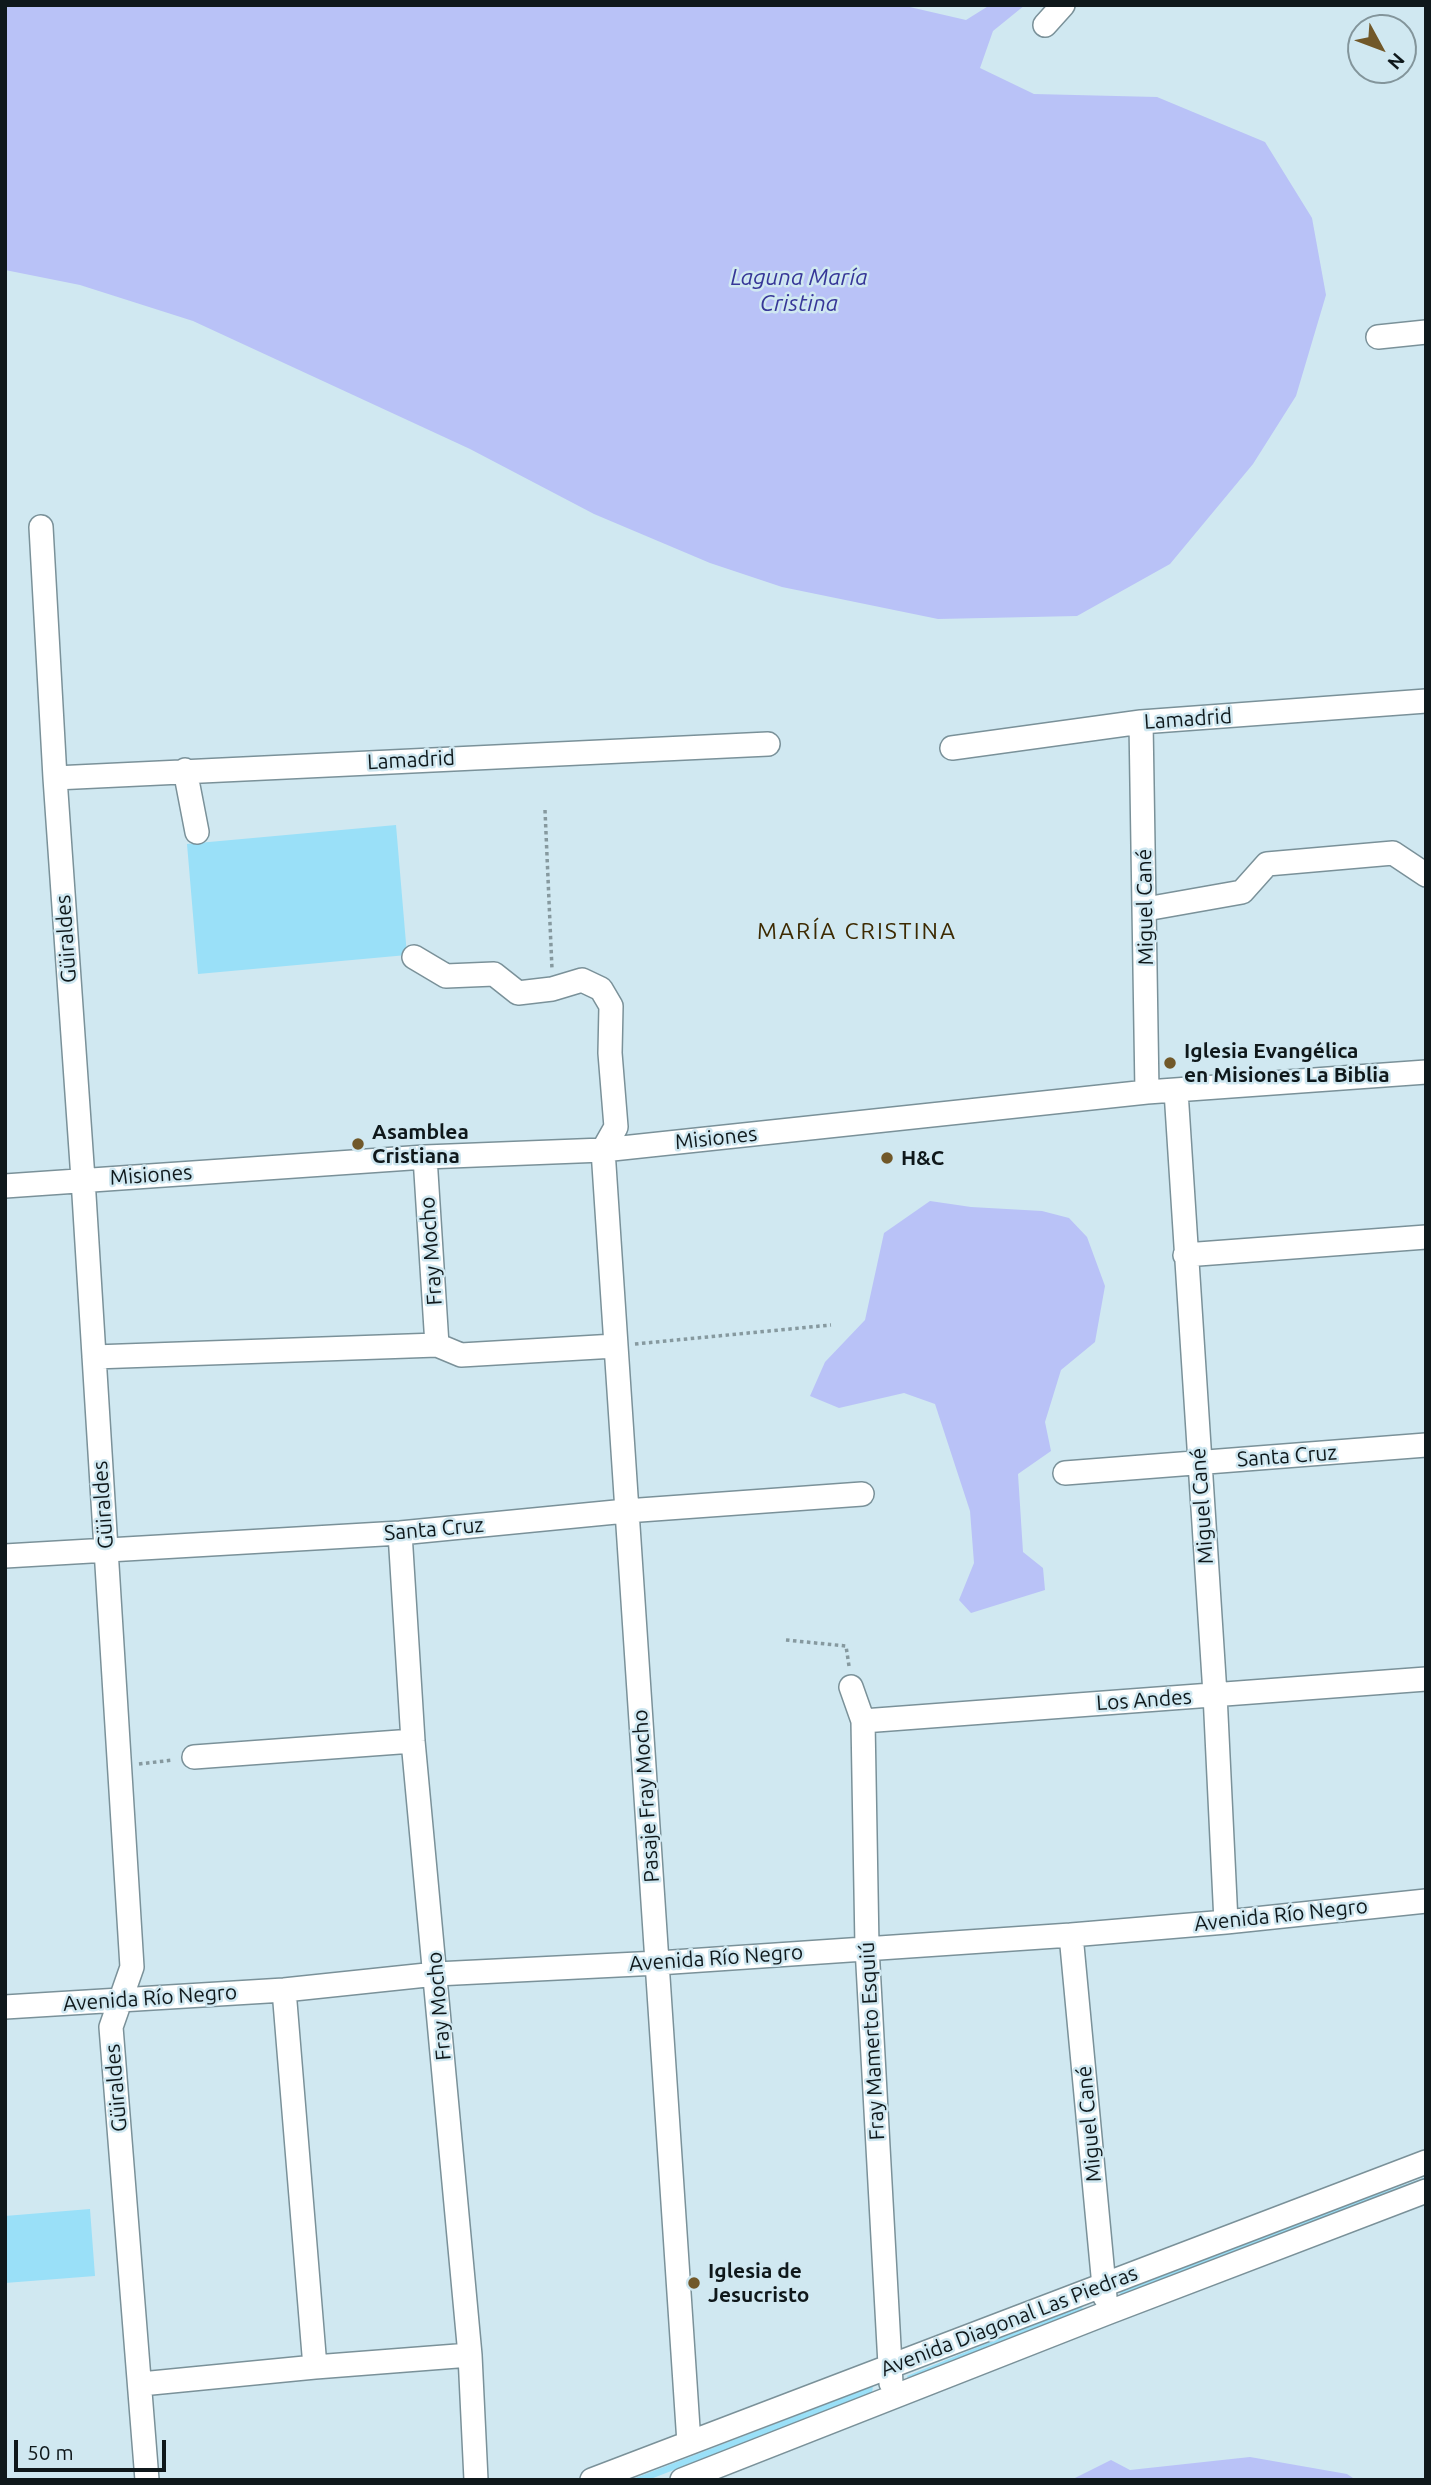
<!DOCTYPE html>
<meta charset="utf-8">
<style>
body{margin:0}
#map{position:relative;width:1431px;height:2485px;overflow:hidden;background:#d0e8f1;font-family:Ubuntu,sans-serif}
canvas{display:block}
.frame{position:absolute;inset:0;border:7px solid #0f181b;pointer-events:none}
.north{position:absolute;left:1347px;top:14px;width:70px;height:70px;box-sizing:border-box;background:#d0e8f1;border:2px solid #83959b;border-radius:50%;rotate:131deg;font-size:19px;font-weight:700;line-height:28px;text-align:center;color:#0f181b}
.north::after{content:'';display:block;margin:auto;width:24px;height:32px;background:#715829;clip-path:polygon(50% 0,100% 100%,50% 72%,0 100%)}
.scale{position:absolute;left:14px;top:2440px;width:152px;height:32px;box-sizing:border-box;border:4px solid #0f181b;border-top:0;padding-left:9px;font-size:21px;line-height:24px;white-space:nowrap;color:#0f181b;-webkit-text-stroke:5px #d0e8f1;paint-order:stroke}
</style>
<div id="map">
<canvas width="1431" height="2485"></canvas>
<div class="frame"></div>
<div class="north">N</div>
<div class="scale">50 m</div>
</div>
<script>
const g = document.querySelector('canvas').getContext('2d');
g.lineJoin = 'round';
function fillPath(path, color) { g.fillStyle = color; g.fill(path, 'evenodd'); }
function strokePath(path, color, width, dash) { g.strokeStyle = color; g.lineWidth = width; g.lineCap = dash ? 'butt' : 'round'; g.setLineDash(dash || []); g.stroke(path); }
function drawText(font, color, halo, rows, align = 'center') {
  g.font = font + ' Ubuntu,sans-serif'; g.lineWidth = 5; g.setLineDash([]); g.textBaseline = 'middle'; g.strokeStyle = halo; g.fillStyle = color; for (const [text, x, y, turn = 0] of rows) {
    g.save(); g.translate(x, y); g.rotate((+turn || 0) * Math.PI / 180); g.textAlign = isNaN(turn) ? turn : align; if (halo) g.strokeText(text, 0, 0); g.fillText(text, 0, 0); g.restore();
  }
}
const green = new Path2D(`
 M396,825L407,955L198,974L187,844Z
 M1426,2177V2185L1121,2295L1117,2287Z
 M90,2209L95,2276L5,2283V2216Z
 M1081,2305L1086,2315L911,2384L907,2376Z
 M873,2386L872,2393L648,2480H630Z`);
const water = new Path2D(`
 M5,5H901L966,20L990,5H1025L993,31L980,68L1034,94L1157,97L1265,142L1312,218L1326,295L1296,396L1253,464L1170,564L1077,616L938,619L782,587L710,563L594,514L470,449L193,321L80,285L5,270Z
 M930,1201L971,1207L1042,1211L1069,1218L1087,1237L1105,1286L1095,1342L1061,1370L1045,1422L1051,1451L1018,1474L1023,1552L1043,1568L1045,1590L971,1613L959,1600L974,1563L970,1511L935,1404L904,1393L839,1408L810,1396L825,1362L865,1320L884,1233Z
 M1250,2457L1347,2474L1356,2480H1071L1111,2460L1130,2470Z`);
const path = new Path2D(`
 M545,810L552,969
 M635,1344L831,1325
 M786,1640L846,1646L849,1666
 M139,1764L173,1760`);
const minor = new Path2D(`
 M1045,25L1063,5
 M1378,337L1426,332
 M41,527L55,778L83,1179L132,1967L111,2027L147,2480
 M1141,722L1147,1092
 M952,748L1141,722L1426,701
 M185,770L197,832
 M55,778L768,744
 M1146,909L1242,892L1267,864L1393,853L1426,875
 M414,957L446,976L494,974L518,993L552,989L582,980L601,989L611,1006L610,1053L616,1127L603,1150L689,2443
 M1176,1091L1215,1694L1226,1922
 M425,1157L437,1345
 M5,1186L425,1157L603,1150L1147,1092L1426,1072
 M1185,1255L1426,1237
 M94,1357L437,1345L461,1355L615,1346
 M1065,1473L1426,1445
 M400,1533L413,1741L470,2355L476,2480
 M5,1556L400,1533L626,1511L862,1494
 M851,1687L863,1721L867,1947L891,2383
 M863,1721L1426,1679
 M194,1757L413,1741
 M1071,1935L1105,2297
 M284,1990L315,2367
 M5,2007L284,1990L436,1974L658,1963L1071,1935L1226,1922L1426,1901
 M141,2384L315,2367L470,2355
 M592,2480C870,2375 1147,2267 1426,2162
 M682,2480L1107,2313L1426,2191`);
const markers = [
 [1170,1063,7,"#715829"],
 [358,1144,7,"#715829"],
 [887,1158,7,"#715829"],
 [694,2283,7,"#715829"]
];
const streetNames = [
 ["Lamadrid",1188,719,-4],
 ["Lamadrid",411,760,-3],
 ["Miguel Cané",1145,907,-91],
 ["Güiraldes",66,939,-94],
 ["Misiones",716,1138,-6],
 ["Misiones",151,1175,-4],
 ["Fray Mocho",431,1251,-94],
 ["Santa Cruz",1287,1456,-4],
 ["Güiraldes",103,1505,-94],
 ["Miguel Cané",1202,1506,-94],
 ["Santa Cruz",434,1529,-5],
 ["Los Andes",1144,1700,-4],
 ["Pasaje Fray Mocho",646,1796,-94],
 ["Avenida Río Negro",1281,1915,-6],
 ["Avenida Río Negro",716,1958,-4],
 ["Avenida Río Negro",150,1998,-4],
 ["Fray Mocho",439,2006,-95],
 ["Fray Mamerto Esquiú",872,2041,-93],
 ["Güiraldes",116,2088,-95],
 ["Miguel Cané",1089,2124,-95],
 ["Avenida Diagonal Las Piedras",1009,2321,-21]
];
const poiNames = [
 ["Iglesia Evangélica",1184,1051],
 ["en Misiones La Biblia",1184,1075],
 ["Asamblea",372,1132],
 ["Cristiana",372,1156],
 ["H&C",901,1158],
 ["Iglesia de",708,2271],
 ["Jesucristo",708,2295]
];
const waterNames = [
 ["Laguna María",799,277],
 ["Cristina",799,303]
];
const neighbourhoodNames = [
 ["MARÍA CRISTINA",857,931]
];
fillPath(green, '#9ae0f8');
fillPath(water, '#b9c2f7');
strokePath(minor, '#7a9199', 26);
strokePath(path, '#86999f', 3.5, [3.5, 3.5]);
strokePath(minor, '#fff', 23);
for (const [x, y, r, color] of markers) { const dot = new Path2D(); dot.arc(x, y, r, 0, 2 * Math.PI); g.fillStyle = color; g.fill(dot); strokePath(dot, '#d0e8f1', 2.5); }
drawText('21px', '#0f181b', '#d0e8f1', streetNames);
drawText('bold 21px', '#0f181b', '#d0e8f1', poiNames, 'left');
drawText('italic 23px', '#373798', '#d0e8f1', waterNames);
g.letterSpacing = '2px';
drawText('23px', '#3d2a02', '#d0e8f1', neighbourhoodNames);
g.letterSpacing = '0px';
</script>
